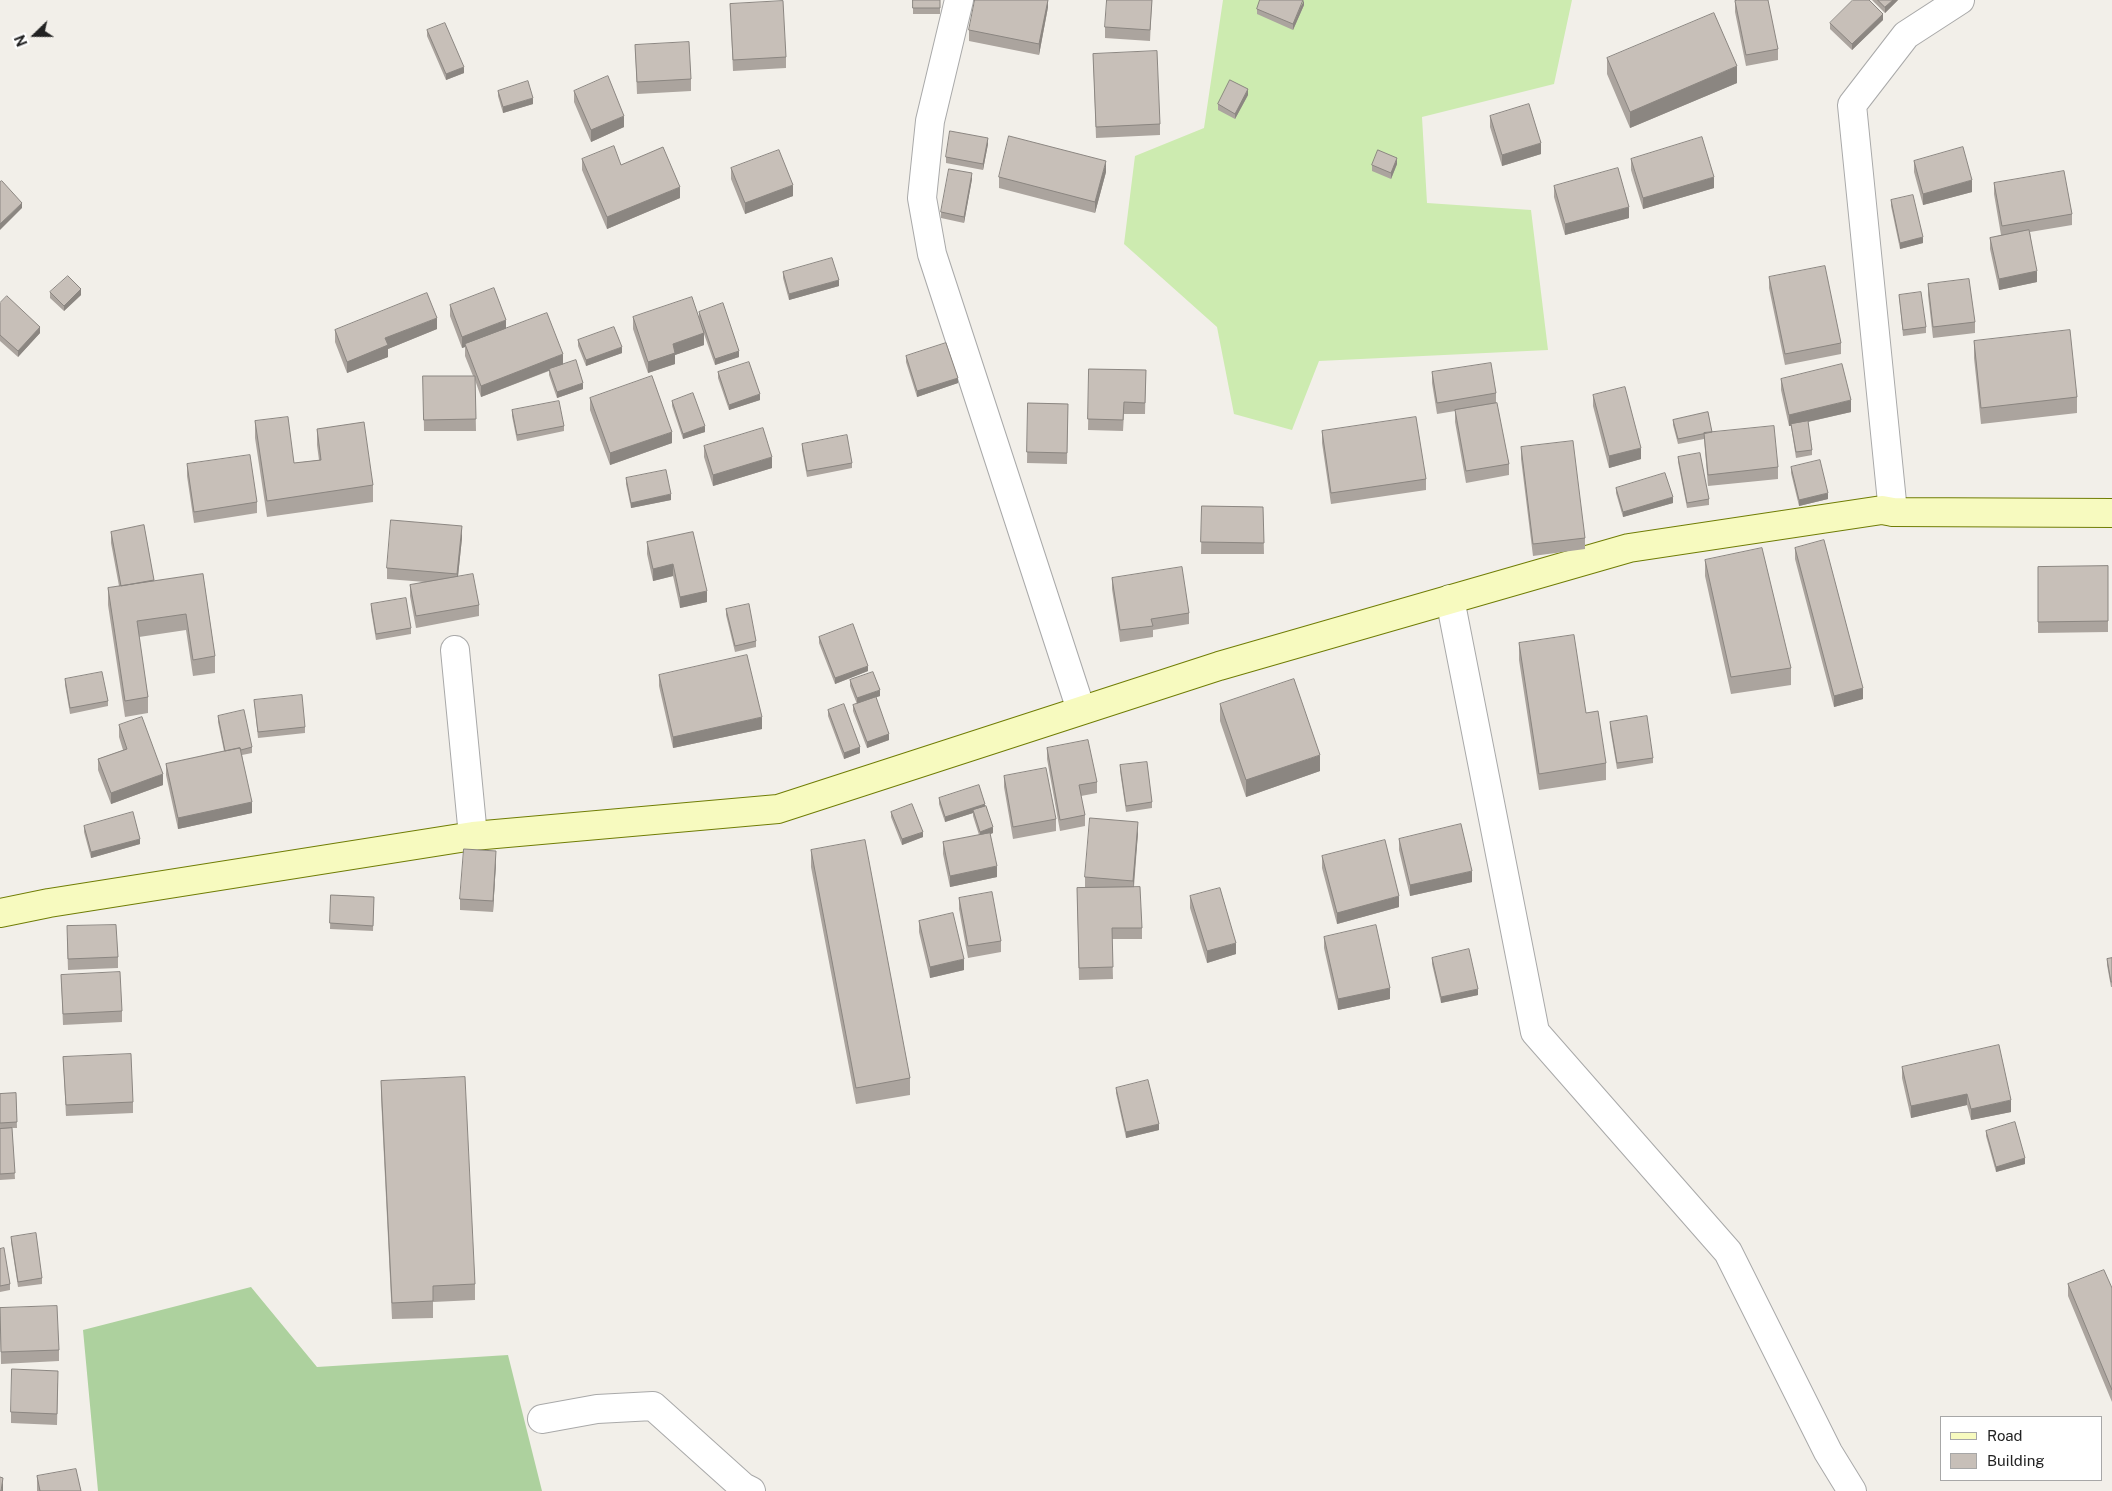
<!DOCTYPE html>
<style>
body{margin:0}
#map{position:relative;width:2112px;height:1491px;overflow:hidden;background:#f2efe9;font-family:"Public Sans",sans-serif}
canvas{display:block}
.legend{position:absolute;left:1940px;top:1416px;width:162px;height:65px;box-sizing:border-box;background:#fff;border:1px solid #a7a7a7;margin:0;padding:6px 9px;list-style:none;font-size:15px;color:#222}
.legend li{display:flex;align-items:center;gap:10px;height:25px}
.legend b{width:25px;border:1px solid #a7a7a7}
.north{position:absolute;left:10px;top:10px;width:50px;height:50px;-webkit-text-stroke:4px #fff;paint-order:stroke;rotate:248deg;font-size:14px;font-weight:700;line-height:20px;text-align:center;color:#222}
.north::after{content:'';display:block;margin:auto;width:18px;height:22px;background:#222;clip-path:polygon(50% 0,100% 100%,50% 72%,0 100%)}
</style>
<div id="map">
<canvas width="2112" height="1491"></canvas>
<ul class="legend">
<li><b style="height:6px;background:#f7fabf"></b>Road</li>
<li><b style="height:14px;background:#c7bfb8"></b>Building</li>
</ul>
<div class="north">N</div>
</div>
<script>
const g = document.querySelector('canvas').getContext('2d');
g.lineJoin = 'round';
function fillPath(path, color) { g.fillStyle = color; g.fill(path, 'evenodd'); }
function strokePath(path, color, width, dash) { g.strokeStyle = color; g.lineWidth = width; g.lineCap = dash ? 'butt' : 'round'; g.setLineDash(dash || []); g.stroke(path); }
const grass = new Path2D(`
 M1223,0H1572L1554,84L1422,117L1427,203L1531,210L1548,350L1319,361L1292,430L1234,414L1217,327L1124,244L1135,156L1204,128Z`);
const forest = new Path2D(`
 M251,1287L317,1367L508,1355L542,1491H98L83,1330Z`);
const street = new Path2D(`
 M959,0L930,121L922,198L932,254L1081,710
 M1893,512L1852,105L1906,35L1960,0
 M1450,599L1535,1032L1728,1252L1828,1452L1852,1491
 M455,650L473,836
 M542,1419L597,1409L653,1406L743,1487L751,1491`);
const secondary = new Path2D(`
 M0,913L49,903L473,836L778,809L1219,666L1629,548L1882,510L1893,512L2112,513`);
const wall = new Path2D(`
 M913,0H940V14H913Z
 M1048,0V7L1039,55L969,41V30Z
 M1152,0L1150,41L1105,38V27Z
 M1872,0H1898L1885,13Z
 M1735,1L1778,49V60L1746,66L1735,12Z
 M730,4L786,57V68L733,71Z
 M1304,5L1293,30L1257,14V9Z
 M1883,20L1852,50L1830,29V23Z
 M427,30L464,73L446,80L427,36Z
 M635,45L691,79V91L637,94Z
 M1093,54L1160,124V135L1096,138Z
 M1607,58L1737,83L1630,128L1607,74Z
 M498,91L533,104L503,113L498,96Z
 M574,91L624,127L591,142L574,102Z
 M1248,95L1235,119L1218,110V104Z
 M1490,116L1541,154L1502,166L1490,127Z
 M988,144L983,170L946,163V157Z
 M582,159L621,165L680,198L607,229L582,170Z
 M1631,159L1714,188L1643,209L1631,170Z
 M1914,161L1972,192L1923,205L1914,172Z
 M1397,164L1391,179L1372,171V165Z
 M731,168L793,196L745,214L731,179Z
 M1106,172L1095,213L999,188V177Z
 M972,179L964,223L941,218V212Z
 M1994,183L2072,214V225L2030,232L2037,282L1999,290L1990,249V238L2001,235L1994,194Z
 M1554,186L1629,218L1565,235L1554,197Z
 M1891,200L1923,243L1900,249L1891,206Z
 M783,272L839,286L789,300L783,278Z
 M1769,277L1841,343V354L1785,365L1769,288Z
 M1928,284L1975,322V333L1933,338L1928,295Z
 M50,292L81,295L64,311L50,298Z
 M1899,295L1926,327V333L1903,336Z
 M0,303L40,333L18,357L0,341Z
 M450,305L506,329L563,364L583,389L557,398L549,375V371L481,397L475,380L476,431H424L423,376H473L465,356V347L462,348L450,316Z
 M699,312L739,357L715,365L704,334V345L675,355V364L648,373L633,329V317H699Z
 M437,329L388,349V357L347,373L335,342V330Z
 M578,340L622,353L586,366L578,346Z
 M1974,341L2077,397V413L1981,424L1974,358Z
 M906,356L958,383L917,397L906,362Z
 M1089,369L1146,370L1145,414H1124L1123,431L1088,430Z
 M718,372L760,400L729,410L718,378Z
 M1432,372L1496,393V403L1509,464V475L1466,483L1455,422V411L1437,414L1432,383Z
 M1781,379L1851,412L1808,422L1812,450V455L1796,458L1791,426H1789L1781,390Z
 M1593,395L1641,459L1609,468L1593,406Z
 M590,398L672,443L610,465L590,410Z
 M672,401L705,432L683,439L672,406Z
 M1028,403L1068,404L1067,464L1027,463Z
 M512,410L564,426V431L517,441L512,416Z
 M1708,412L1712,432L1778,467V479L1708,486L1704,439L1678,444L1673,425V420Z
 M255,421L294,463L319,460L317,445V429L373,485V502L267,517L255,438Z
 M1322,431L1426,479V490L1331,504L1322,443Z
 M802,444L852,463V468L807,477L802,450Z
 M704,446L772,468L713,486L704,457Z
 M1521,447L1585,538V549L1533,556L1521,459Z
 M1678,457L1709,499V505L1687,508L1678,462Z
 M187,464L257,502V513L194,523L187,476Z
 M1791,467L1828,499L1799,506L1791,473Z
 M626,478L671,500L631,508L626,484Z
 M1616,488L1673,503L1623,517L1616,493Z
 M1202,506L1263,507L1264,554H1201Z
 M144,525L154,581L203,574L215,656V673L193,676L186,630L139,637L148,697V713L125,717L108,605V588L119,586L111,543V532Z
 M693,532L707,602L680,608L673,576L653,581L647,554V542Z
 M462,538L458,577L479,605V616L416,628L410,596V585L425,582L387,579V568Z
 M1795,548L1863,699L1834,707L1795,559Z
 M1705,560L1791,668V685L1731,694L1705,576Z
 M2108,566V632L2038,633V567Z
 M1112,578L1189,613V624L1153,630V637L1120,642L1112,589Z
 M371,604L411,628V634L376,640L371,610Z
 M726,609L756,641V647L735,652L726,615Z
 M819,637L868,671L835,684L819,643Z
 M1519,643L1586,713L1606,763V780L1539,790L1519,660Z
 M659,675L762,729L673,748L659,686Z
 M65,679L108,701V706L70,714L65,685Z
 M850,680L880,696L876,697L889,740L867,748L853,711V705L857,704L850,686Z
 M254,700L305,727V733L258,738Z
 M1220,704L1320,771L1246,797L1220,721Z
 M828,710L860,753L844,759L828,716Z
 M218,716L252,747V753L242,755L252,813L178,829L166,775V764L224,751L218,722Z
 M1610,722L1653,758V763L1617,769L1610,728Z
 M119,725L163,785L111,804L98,770V759L123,750L119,737Z
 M1047,748L1097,782V793L1081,796L1085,815V826L1060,831L1047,759Z
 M1120,765L1152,802V808L1126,812L1120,771Z
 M1004,776L1056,819V831L1013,839L1004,787Z
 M939,798L985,807L993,833L990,834L997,877L950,887L943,854V842L979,835L973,816V813L945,822L939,804Z
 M891,812L923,837L902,845L891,817Z
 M84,826L140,844L91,858L84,832Z
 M1138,833L1134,887L1142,928V939H1112L1113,979L1079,980L1077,888H1085V877Z
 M1399,839L1472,882L1410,896L1399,850Z
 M811,850L910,1078V1095L856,1104L811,867Z
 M1322,856L1399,907L1337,924L1322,868Z
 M496,863L493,912L460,910V899Z
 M331,895L374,897L373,931L330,929Z
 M1190,896L1236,954L1207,963L1190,908Z
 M959,898L1001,941V952L968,958L959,909Z
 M919,921L964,970L930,978L919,932Z
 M1324,937L1390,999L1338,1010L1324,948Z
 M67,938L118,957V968L68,970Z
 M1432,958L1478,995L1441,1003L1432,964Z
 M2112,958V987H2111L2107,965V959Z
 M61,975L122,1011V1022L63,1025Z
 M63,1057L133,1102V1113L66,1116Z
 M1902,1067L2011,1112L1971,1120L1967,1105L1911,1118L1902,1078Z
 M381,1081L475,1284V1300L433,1302V1318L392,1319L381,1097Z
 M1116,1088L1159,1130L1126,1138L1116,1093Z
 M16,1093L17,1128H12L15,1179L0,1180V1094Z
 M1986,1131L2025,1164L1996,1172L1986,1136Z
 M11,1237L42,1278V1284L18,1287L11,1242Z
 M0,1249L10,1284V1290L0,1292Z
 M2068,1284L2112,1288V1402L2068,1296Z
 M0,1308L59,1350V1361L1,1364Z
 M58,1383L57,1425L11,1423V1412Z
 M37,1476L81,1491H37Z`);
const shadedWall = new Path2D(`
 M1048,0V7L1039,55V44Z
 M1304,0V5L1293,30V24Z
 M1893,0H1898L1885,13V7Z
 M1883,14V20L1852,50V44Z
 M1737,66V83L1630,128V112Z
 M464,67V73L446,80V74Z
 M1248,89V95L1235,119V114Z
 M533,98V104L503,113V107Z
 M624,116V127L591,142V130Z
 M988,138V144L983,170V164Z
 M1541,143V154L1502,166V155Z
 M1397,158V164L1391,179V173Z
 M1106,161V172L1095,213V202Z
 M972,173V179L964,223V217Z
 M1714,177V188L1643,209V198Z
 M1972,180V192L1923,205V194Z
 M793,185V196L745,214V203Z
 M680,187V198L607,229V217Z
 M22,203V208L0,230V224Z
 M1629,207V218L1565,235V224Z
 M1923,237V243L1900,249V243Z
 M2037,271V282L1999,290V279Z
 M839,280V286L789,300V294Z
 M81,289V295L64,311V306Z
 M437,318V329L388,349V357L347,373V362L385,338Z
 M506,320V331L465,344V347L462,348V337Z
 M40,327V333L18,357V351Z
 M704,333V345L675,355V364L648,373V362L673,344Z
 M622,347V353L586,366V360Z
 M739,351V357L715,365V359Z
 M563,354V365L481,397V386Z
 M958,378V383L917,397V391Z
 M583,383V389L557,398V392Z
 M760,394V400L729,410V405Z
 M1851,400V412L1789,426V415Z
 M705,426V432L683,439V434Z
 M672,432V443L610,465V453Z
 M1641,448V459L1609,468V456Z
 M772,457V468L713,486V475Z
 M1828,493V499L1799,506V500Z
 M671,494V500L631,508V503Z
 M1673,497V503L1623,517V512Z
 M462,526V538L457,585V574Z
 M673,564V576L653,581V569Z
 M707,591V602L680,608V597Z
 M868,666V671L835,684V678Z
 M1863,688V699L1834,707V696Z
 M880,690V696L857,704V698Z
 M762,717V729L673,748V737Z
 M889,734V740L867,748V742Z
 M860,747V753L844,759V753Z
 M1320,755V771L1246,797V780Z
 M163,774V785L111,804V793Z
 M252,802V813L178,829V818Z
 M985,804V809L973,810V813L945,822V817Z
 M1138,822V833L1133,892V881Z
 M993,827V833L980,838V832Z
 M923,832V837L902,845V839Z
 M140,839V844L91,858V852Z
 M496,851V863L493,912V901Z
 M997,866V877L950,887V876Z
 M1472,871V882L1410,896V885Z
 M1399,896V907L1337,924V913Z
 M1236,943V954L1207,963V951Z
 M964,959V970L930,978V967Z
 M1390,988V999L1338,1010V999Z
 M1478,989V995L1441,1003V997Z
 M1967,1094V1105L1911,1118V1106Z
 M2011,1100V1112L1971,1120V1109Z
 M1159,1124V1130L1126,1138V1132Z
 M2025,1158V1164L1996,1172V1167Z
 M3,1478V1491H1Z`);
const building = new Path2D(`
 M913,0H940V8H913Z
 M975,0H1048L1039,44L969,30Z
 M1107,0H1152L1150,30L1105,27Z
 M1260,0H1303L1293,24L1257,9Z
 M1738,0H1768L1778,49L1746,55L1735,1Z
 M1853,0H1869L1883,14L1852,44L1830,23Z
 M1878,0H1893L1885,7Z
 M783,1L786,57L733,60L730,4Z
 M1714,13L1737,66L1630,112L1607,58Z
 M445,23L464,67L446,74L427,30Z
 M689,42L691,79L637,82L635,45Z
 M1157,51L1160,124L1096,127L1093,54Z
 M608,76L624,116L591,130L574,91Z
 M1230,80L1248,89L1235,114L1218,104Z
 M528,81L533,98L503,107L498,91Z
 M1529,104L1541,143L1502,155L1490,116Z
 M950,131L988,138L983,164L946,157Z
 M1009,136L1106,161L1095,202L999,177Z
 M1702,137L1714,177L1643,198L1631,159Z
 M614,146L621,165L663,147L680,187L607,217L582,159Z
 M1963,147L1972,180L1923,194L1914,161Z
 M779,150L793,185L745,203L731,168Z
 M1378,150L1397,158L1391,173L1372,165Z
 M1618,168L1629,207L1565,224L1554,186Z
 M949,169L972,173L964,217L941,212Z
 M2064,171L2072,214L2002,226L1994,183Z
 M2,181L22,203L0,224V182Z
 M1913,195L1923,237L1900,243L1891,200Z
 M2029,230L2037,271L1999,279L1990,238Z
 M832,258L839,280L789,294L783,272Z
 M1825,266L1841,343L1785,354L1769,277Z
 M68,276L81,289L64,306L50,292Z
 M1969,279L1975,322L1933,327L1928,284Z
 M494,288L506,320L462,337L450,305Z
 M1921,292L1926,327L1903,330L1899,295Z
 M427,293L437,318L385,338L388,345L347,362L335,330Z
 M7,296L40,327L18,351L0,335V303Z
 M692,297L704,333L673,344L675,353L648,362L633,317Z
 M723,303L739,351L715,359L699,312Z
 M547,313L563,354L481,386L465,344Z
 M614,327L622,347L586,360L578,340Z
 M2070,330L2077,397L1981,408L1974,341Z
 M946,343L958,378L917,391L906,356Z
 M576,360L583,383L557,392L549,369Z
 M749,362L760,394L729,405L718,372Z
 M1491,363L1496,393L1437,403L1432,372Z
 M1842,364L1851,400L1789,415L1781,379Z
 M1089,369L1146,370L1145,403L1124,402L1123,420L1088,419Z
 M423,376H475L476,419L424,420Z
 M652,376L672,432L610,453L590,398Z
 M1625,387L1641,448L1609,456L1593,395Z
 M693,393L705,426L683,434L672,401Z
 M559,401L564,426L517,435L512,410Z
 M1028,403L1068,404L1067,453L1027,452Z
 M1497,403L1509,464L1466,471L1455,410Z
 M1708,412L1712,432L1678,439L1673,420Z
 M288,417L294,463L321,460L317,429L364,422L373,485L267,501L255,421Z
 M1416,417L1426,479L1331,493L1322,431Z
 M1808,421L1812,450L1796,452L1791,424Z
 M1774,426L1778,467L1708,475L1704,433Z
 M763,428L772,457L713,475L704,446Z
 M847,435L852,463L807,471L802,444Z
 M1573,441L1585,538L1533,544L1521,447Z
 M1700,453L1709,499L1687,503L1678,457Z
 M250,455L257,502L194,512L187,464Z
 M1820,460L1828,493L1799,500L1791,467Z
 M666,470L671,494L631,503L626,478Z
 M1665,473L1673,497L1623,512L1616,488Z
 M1202,506L1263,507L1264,543L1201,542Z
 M391,520L462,526L457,574L387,568Z
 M144,525L154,580L121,586L111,532Z
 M693,532L707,591L680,597L673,564L653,569L647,542Z
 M1824,540L1863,688L1834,696L1795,548Z
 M1762,548L1791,668L1731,677L1705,560Z
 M2108,566V621L2038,622V567Z
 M1182,567L1189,613L1151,619L1153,626L1120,630L1112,578Z
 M203,574L215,656L193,660L186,614L137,621L148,697L125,701L108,588Z
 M473,574L479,605L416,616L410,585Z
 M406,598L411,628L376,634L371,604Z
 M749,604L756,641L735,646L726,609Z
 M853,624L868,666L835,678L819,637Z
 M1574,635L1586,713L1598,711L1606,763L1539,774L1519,643Z
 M747,655L762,717L673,737L659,675Z
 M102,672L108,701L70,708L65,679Z
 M873,672L880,690L857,698L850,680Z
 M1294,679L1320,755L1246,780L1220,704Z
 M302,695L305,727L258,732L254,700Z
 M876,697L889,734L867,742L853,705Z
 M844,704L860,747L844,753L828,710Z
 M244,710L252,747L241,750L240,748L225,751L218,716Z
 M1647,716L1653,758L1617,763L1610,722Z
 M142,717L163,774L111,793L98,759L127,749L119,725Z
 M1088,740L1097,782L1079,785L1085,815L1060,820L1047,748Z
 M240,748L252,802L178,818L166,764Z
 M1147,762L1152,802L1126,806L1120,765Z
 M1046,768L1056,819L1013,827L1004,776Z
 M979,785L985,804L945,817L939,798Z
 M912,804L923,832L902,839L891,812Z
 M986,806L993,827L980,832L973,810Z
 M133,812L140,839L91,852L84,826Z
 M1090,818L1138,822L1133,881L1085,877Z
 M1461,824L1472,871L1410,885L1399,839Z
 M990,833L997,866L950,876L943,842Z
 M865,840L910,1078L856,1088L811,850Z
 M1385,840L1399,896L1337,913L1322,856Z
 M464,849L496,851L493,901L460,899Z
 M1140,887L1142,928H1112L1113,967L1079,968L1077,888Z
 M1220,888L1236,943L1207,951L1190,896Z
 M992,892L1001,941L968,946L959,898Z
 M331,895L374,897L373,926L330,923Z
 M953,913L964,959L930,967L919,921Z
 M116,925L118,957L68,959L67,926Z
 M1376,925L1390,988L1338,999L1324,937Z
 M1469,949L1478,989L1441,997L1432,958Z
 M2112,958V982H2111L2107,959Z
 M120,972L122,1011L63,1014L61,975Z
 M1999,1045L2011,1100L1971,1109L1967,1094L1911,1106L1902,1067Z
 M131,1054L133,1102L66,1105L63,1057Z
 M465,1077L475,1284L433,1286V1301L392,1303L381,1081Z
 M1148,1080L1159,1124L1126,1132L1116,1088Z
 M16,1093L17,1122L0,1123V1094Z
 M2015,1122L2025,1158L1996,1167L1986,1131Z
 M12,1128L15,1173L0,1174V1129Z
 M36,1233L42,1278L18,1282L11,1237Z
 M4,1248L10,1284L0,1286V1249Z
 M2104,1270L2112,1288V1390L2068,1284Z
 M57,1306L59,1350L1,1352L0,1308Z
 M12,1369L58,1371L57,1414L11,1412Z
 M76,1469L81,1491H40L37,1476Z
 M0,1477L3,1478L1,1491H0Z`);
fillPath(grass, '#cdebb0');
fillPath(forest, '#add19e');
strokePath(street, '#a9a9a9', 30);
strokePath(secondary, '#707d05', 30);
strokePath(street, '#fff', 28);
strokePath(secondary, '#f7fabf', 28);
fillPath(wall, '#aba49e');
fillPath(shadedWall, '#8b8681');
fillPath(building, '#c7bfb8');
strokePath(building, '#8b8681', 1);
</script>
